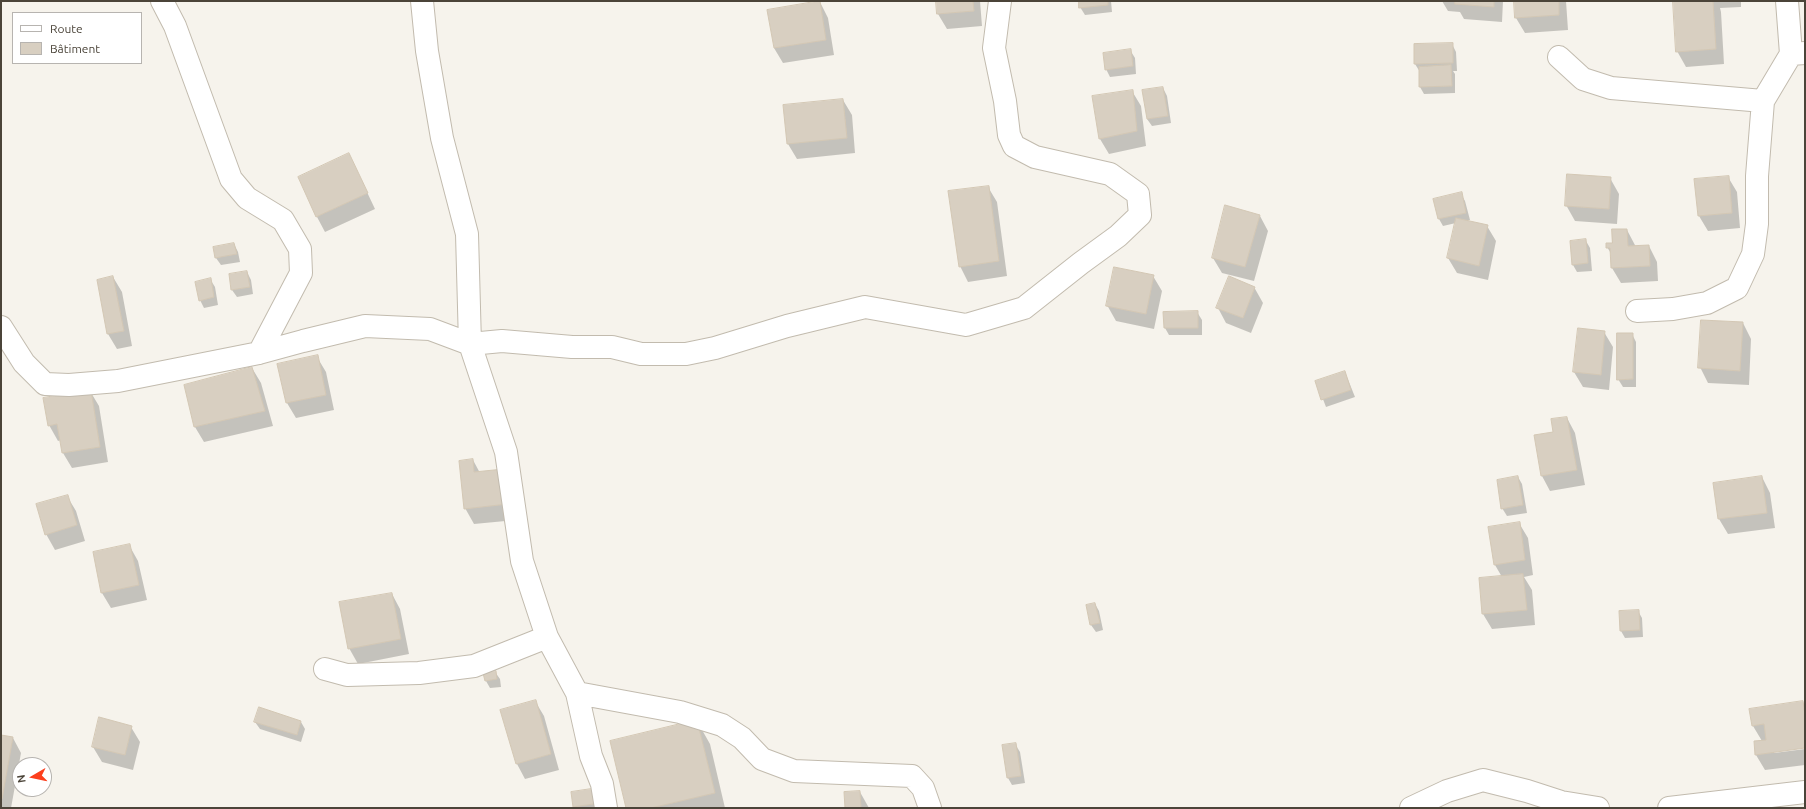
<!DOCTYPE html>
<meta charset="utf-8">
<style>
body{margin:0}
#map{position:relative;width:1806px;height:809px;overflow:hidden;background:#f6f3ec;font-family:Ubuntu,sans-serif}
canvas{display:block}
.frame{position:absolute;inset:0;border:2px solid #4b4439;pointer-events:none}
.legend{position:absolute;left:12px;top:12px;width:130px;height:52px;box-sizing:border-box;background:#fff;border:1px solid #b7b4b0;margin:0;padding:5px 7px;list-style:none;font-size:12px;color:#4b4439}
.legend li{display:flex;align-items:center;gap:8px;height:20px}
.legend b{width:20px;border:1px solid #b7b4b0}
.north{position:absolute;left:12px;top:757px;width:40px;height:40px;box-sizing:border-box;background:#fff;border:1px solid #b7b4b0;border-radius:50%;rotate:261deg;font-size:11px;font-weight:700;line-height:16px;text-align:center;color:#4b4439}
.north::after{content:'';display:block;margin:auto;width:14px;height:18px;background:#fc3f1d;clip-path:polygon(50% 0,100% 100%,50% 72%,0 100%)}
</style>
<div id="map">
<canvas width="1806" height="809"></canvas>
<div class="frame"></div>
<ul class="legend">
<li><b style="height:5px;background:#fff"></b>Route</li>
<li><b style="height:11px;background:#d8cfc1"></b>Bâtiment</li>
</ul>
<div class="north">N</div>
</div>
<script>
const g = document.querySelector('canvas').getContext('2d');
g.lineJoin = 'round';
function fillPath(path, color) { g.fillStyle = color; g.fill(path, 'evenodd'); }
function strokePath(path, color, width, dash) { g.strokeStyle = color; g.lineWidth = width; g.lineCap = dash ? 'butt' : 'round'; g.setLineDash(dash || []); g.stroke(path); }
const shadow = new Path2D(`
 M937,1H980L982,26L947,29L938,14Z
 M1080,1H1111L1112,12L1085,15L1080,7Z
 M1442,1H1503L1502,22L1464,19L1460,12L1448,11Z
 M1515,1H1566L1568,30L1525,33L1516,18Z
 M1674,1H1741V7L1720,8L1721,12L1724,64L1686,67L1677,51Z
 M820,2L828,18L834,55L783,63L774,48Z
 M1452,44L1456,52L1457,71H1453L1455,74V93L1424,94L1420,87V72L1415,64V45Z
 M1130,50L1135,58L1136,74L1110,77L1106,69Z
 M1163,88L1167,96L1171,123L1152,126L1147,119Z
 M1132,91L1141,106L1146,146L1109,154L1100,139L1093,97Z
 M843,100L852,115L855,153L797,159L788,144L784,106Z
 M349,154L375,209L325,232L317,217Z
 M1728,177L1737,192L1740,228L1708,231L1699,216L1695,180Z
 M1610,178L1619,194L1617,224L1575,221L1566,205Z
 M988,187L997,202L1007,276L968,282L960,266Z
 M1461,194L1465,201L1470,220L1466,221L1487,226L1496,241L1488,280L1457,273L1448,258L1456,223L1443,226L1439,219Z
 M1260,216L1268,231L1254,281L1222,273L1213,258Z
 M1627,230L1636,247L1649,246L1657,262L1658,281L1621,283L1612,268V255L1607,247Z
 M1586,241L1590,248L1592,271L1577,272L1573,265Z
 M234,244L238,252L240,262L221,265L216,258Z
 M247,272L251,280L253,294L237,297L232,290Z
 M1153,276L1162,291L1154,329L1116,321L1107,305Z
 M113,277L122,292L132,346L117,349L108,334L98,280Z
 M210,279L215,287L218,305L204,308L200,300Z
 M1254,287L1263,303L1251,333L1226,323L1218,308Z
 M1197,312L1202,320V335H1169L1165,328Z
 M1743,323L1751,339L1749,385L1708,383L1700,367Z
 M1604,332L1613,347L1609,390L1583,387L1574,372Z
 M1632,334L1636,342V387H1623L1618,379Z
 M317,357L326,372L334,410L296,418L287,403Z
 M252,368L261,383L273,426L204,442L195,427L185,385Z
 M1345,372L1355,397L1326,407L1316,381Z
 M90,391L99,406L108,462L72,468L63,453L61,440L58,441L49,425Z
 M1567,418L1575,433L1585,485L1550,491L1542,476L1535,436L1554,432Z
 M473,460L480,473L516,520L474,524L465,508Z
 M1518,477L1522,484L1527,513L1507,516L1502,508Z
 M1762,477L1770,493L1775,528L1728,534L1719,519Z
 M67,496L76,511L85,541L55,550L46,534Z
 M1519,523L1528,538L1533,575L1524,577L1532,590L1535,625L1492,629L1483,614L1502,577L1495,565Z
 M129,545L138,561L147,600L111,608L102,593L94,553Z
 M392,594L400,609L409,654L358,664L349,648Z
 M1095,604L1099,611L1103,630L1096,632L1091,625L1087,606Z
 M1638,611L1642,618L1643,637L1625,638L1621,631Z
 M495,672L500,679L501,687L490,688L486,681Z
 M535,701L544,716L559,770L525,779L517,764Z
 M1803,702L1805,706V747L1774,751V753L1805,749V765L1765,770L1756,755L1762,741L1753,726Z
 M697,721L710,744L725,808H627Z
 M255,722H301L305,729L301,742L260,729Z
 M131,727L140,742L133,770L102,762L93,747Z
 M1,736L13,738L21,753L11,808H1Z
 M1015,744L1020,752L1025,783L1012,785L1008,778Z
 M860,792L869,808H846Z
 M572,793L604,808H575Z`);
const building = new Path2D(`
 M820,1L826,40L774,48L767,10Z
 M936,1H973L974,11L937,14Z
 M1079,1H1108V5L1079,8Z
 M1455,1H1494V7L1455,4Z
 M1514,1H1559V15L1515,18Z
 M1673,1H1713L1716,49L1676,52Z
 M1453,43V63L1414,64V44Z
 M1131,49L1133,66L1105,70L1103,53Z
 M1451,65L1452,86L1419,87V67Z
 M1163,87L1168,116L1147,119L1142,90Z
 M1133,90L1137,131L1099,139L1092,96Z
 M843,99L847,138L787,144L783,105Z
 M349,153L368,193L316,217L298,177Z
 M1567,174L1611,177L1609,209L1565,206Z
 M1729,176L1732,213L1698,216L1694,179Z
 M989,186L999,261L959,267L948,191Z
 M1462,192L1466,213L1438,219L1433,199Z
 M1225,205L1260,215L1245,267L1212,258Z
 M1456,218L1488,225L1479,266L1447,258Z
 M1612,229H1627L1628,246L1649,245L1650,266L1611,268L1610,248H1606V243H1612Z
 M1586,239L1588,263L1572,265L1570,241Z
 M234,243L237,254L215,258L213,247Z
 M1114,267L1154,275L1146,314L1106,306Z
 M247,271L250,287L231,290L229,274Z
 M113,276L124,331L107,334L97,280Z
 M1229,276L1255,287L1243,318L1216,308Z
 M211,278L214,297L199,301L195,282Z
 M1198,311V328H1164L1163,312Z
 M1701,320L1743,322L1740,371L1698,368Z
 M1578,328L1605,331L1601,375L1573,372Z
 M1617,333H1633V379L1617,380Z
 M318,355L326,395L286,403L277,364Z
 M252,367L265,411L194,427L184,385Z
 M1345,371L1351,390L1321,400L1315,381Z
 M91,390L100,447L62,453L57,424L48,426L43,398Z
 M1567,417L1577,470L1541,476L1534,435L1553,432L1551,419Z
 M473,459L474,472L504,469L508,504L464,509L459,461Z
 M1518,476L1523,505L1501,509L1497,480Z
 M1762,476L1767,513L1718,519L1713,483Z
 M68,495L77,525L45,535L36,504Z
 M1520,522L1525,560L1494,565L1488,527Z
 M130,544L139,585L101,593L93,552Z
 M1523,574L1527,610L1482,614L1479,578Z
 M392,593L401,639L348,649L339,602Z
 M1095,603L1100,623L1090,625L1086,605Z
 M1639,610L1640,630L1620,631L1619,611Z
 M496,671L497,679L485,681L483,673Z
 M536,700L551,754L516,764L500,710Z
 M1803,701L1805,715V748L1755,755L1754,741L1766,740L1764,724L1752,726L1749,709Z
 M259,707L301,721L297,735L254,722Z
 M99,717L132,726L125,755L92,747Z
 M697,720L715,793L651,808H626L610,741Z
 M1,735L13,737L2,799H1Z
 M1016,743L1021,776L1007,778L1002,745Z
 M598,788L600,803L573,807L571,792Z
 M860,791L861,808H845L844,792Z`);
const minor = new Path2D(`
 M162,1L175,26L231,179L247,198L283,220L300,249L301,273L259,353
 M422,1L427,51L442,138L467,234L470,344L506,452L522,561L547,637L577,693L591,756L602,784L606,808
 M1787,1L1791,54L1805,53
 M1559,57L1583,79L1611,88L1763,101
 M1637,311L1673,309L1707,303L1737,288L1753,254L1757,224V176L1763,101L1791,54
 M1,327L24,363L45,384L69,385L118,381L259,353L303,341L365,326L430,329L470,344L502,341L572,347H612L641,354H686L715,348L787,326L865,307L966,325L1024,308L1081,263L1118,236L1140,215L1138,194L1110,174L1035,157L1014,146L1009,135L1005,101L994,48L1000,1
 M325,669L347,675L419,673L474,666L547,637
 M577,693L680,712L722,725L742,738L762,759L794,771L912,776L923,788L930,808
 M1411,808L1447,791L1483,780L1527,791L1561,802L1598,808
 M1669,808L1805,792`);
fillPath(shadow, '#0003');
fillPath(building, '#d8cfc1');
strokePath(building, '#d3c7b4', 1);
strokePath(minor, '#c2bbae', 24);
strokePath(minor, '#fff', 22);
</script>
